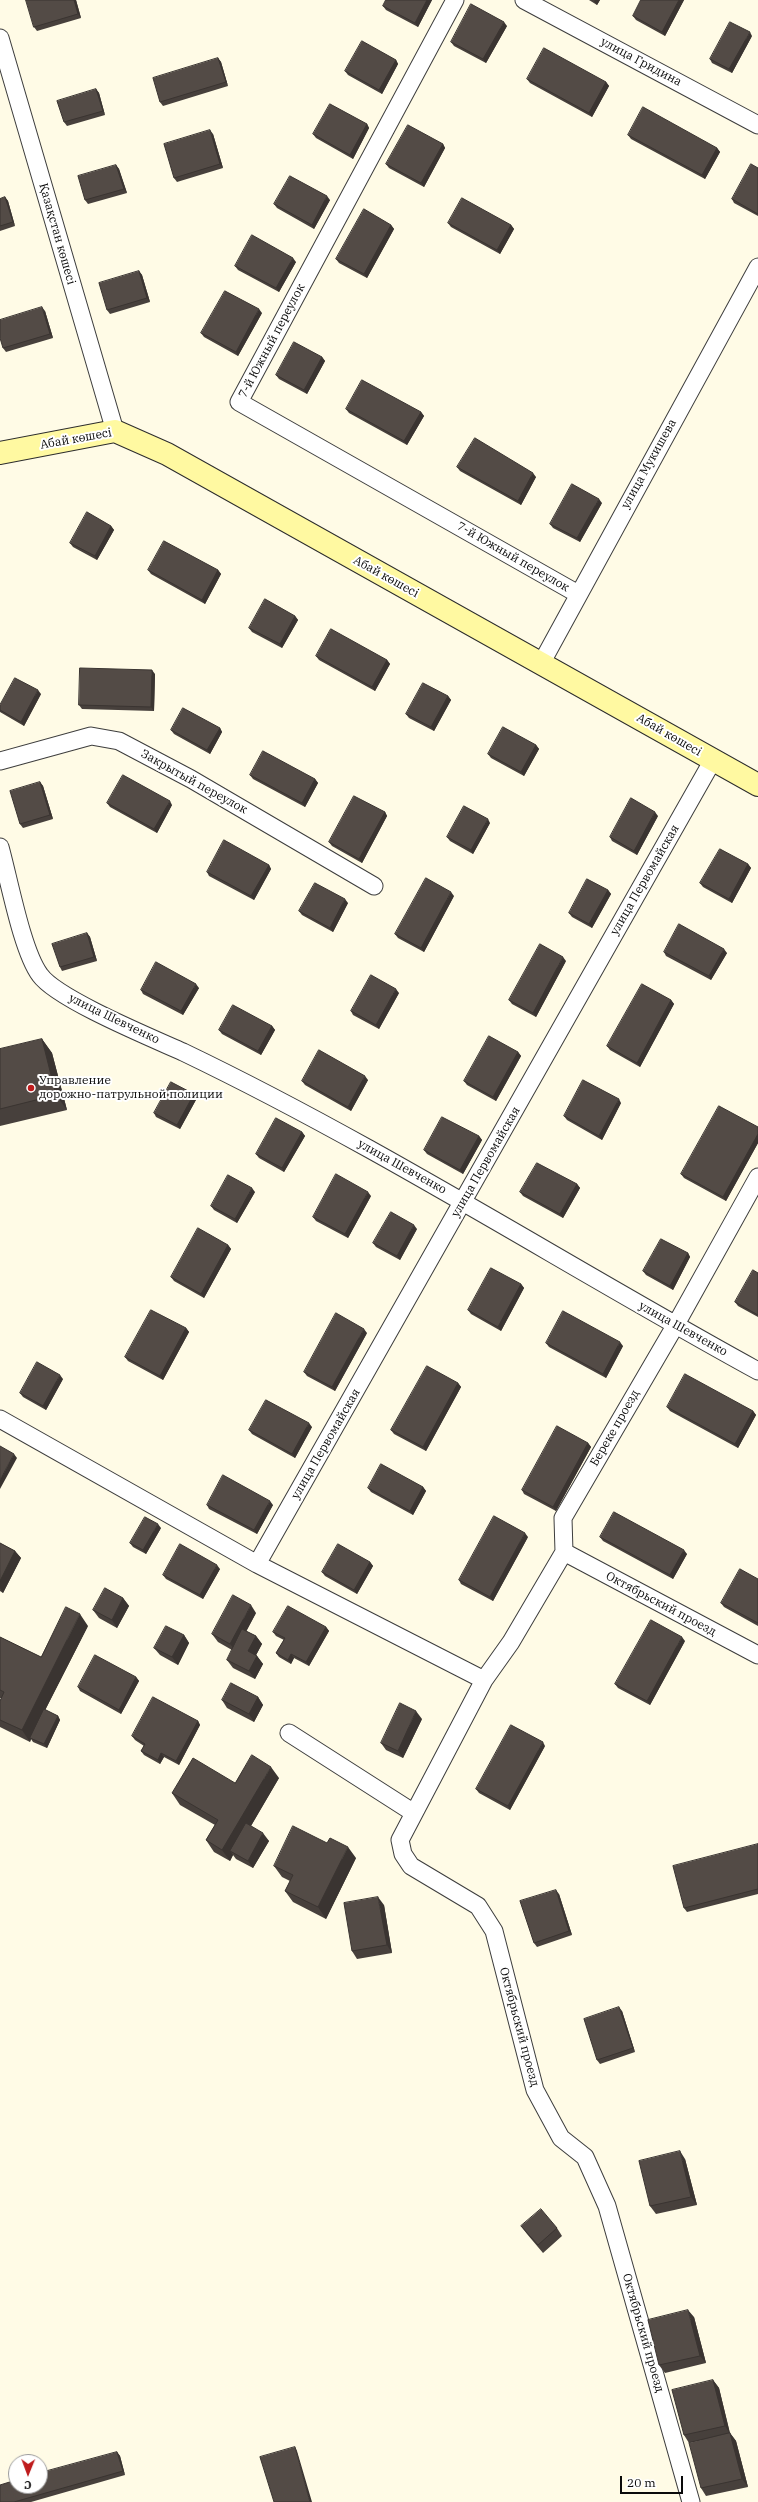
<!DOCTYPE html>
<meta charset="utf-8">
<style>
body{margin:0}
#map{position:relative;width:758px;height:2502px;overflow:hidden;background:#fffbe6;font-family:"IBM Plex Serif",serif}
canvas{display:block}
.north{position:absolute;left:8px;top:2454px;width:40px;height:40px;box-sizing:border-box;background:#fff;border:1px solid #9d9d9d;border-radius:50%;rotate:181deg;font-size:11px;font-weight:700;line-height:16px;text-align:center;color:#0a0a0a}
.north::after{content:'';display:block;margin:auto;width:14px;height:18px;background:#bf1c1d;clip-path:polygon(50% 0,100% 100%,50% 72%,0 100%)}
.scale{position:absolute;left:620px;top:2476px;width:63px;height:18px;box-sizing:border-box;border:2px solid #0a0a0a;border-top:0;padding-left:5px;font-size:12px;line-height:14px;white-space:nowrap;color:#0a0a0a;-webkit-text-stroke:3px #fff;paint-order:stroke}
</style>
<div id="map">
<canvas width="758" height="2502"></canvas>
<div class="north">С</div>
<div class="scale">20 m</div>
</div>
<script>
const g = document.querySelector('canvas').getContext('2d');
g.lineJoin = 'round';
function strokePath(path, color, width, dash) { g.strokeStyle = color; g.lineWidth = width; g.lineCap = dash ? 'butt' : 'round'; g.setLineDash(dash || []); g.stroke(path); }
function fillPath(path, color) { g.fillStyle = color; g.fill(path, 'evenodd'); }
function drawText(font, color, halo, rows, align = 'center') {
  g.font = font + ' "IBM Plex Serif",serif'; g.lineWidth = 4; g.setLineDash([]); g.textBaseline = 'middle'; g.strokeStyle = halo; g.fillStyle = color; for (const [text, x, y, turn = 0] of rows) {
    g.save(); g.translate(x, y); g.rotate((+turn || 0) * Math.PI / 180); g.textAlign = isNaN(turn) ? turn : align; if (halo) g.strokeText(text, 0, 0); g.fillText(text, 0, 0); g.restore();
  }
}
const street = new Path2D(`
 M455,0L239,402L578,594
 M524,0L758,125
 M0,38L115,431
 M542,662L758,267
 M0,761L91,736L119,741L191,779L374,886
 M0,847C9,879 22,951 40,975C57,999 152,1038 183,1052C381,1147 566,1266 758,1371
 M0,1419L257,1564L484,1680
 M564,1552L758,1655
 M257,1564L713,760
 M289,1733L414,1813
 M691,2502L607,2206L585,2157L561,2138L535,2090L494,1931L478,1906L411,1866L403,1854L400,1840L484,1680L511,1642L564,1552L563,1518L675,1326L758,1177`);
const secondary = new Path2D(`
 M0,453L115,431L167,454L758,785`);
const wall = new Path2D(`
 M26,0H76L81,18L37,31L34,27Z
 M386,0H432L418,27L386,10L383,6Z
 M589,0H600L597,5Z
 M641,0H684L665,36L636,20L633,16Z
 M507,26L486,63L454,46L451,42Z
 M752,36L732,73L712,63L710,59Z
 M218,58L221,62L228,86L163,106L160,102Z
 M396,60L398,64L382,94L348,75L345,71Z
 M527,79L606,82L609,86L592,117L530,83Z
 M96,89L99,93L105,115L67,126L64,122Z
 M367,124L369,128L353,159L316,138L313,134Z
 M213,134L223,168L177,182L174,178Z
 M628,135L717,148L720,152L705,179L631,139Z
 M443,144L445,148L424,187L389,168L386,164Z
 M116,165L119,169L127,193L88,204L85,200Z
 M758,168V216L734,203L732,199Z
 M5,197L8,201L15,226L0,231V199Z
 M330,200L314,229L277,208L274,204Z
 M448,223L511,225L514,229L500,254L451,227Z
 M391,225L394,229L367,278L339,263L336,259Z
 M296,262L279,292L238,270L235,266Z
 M139,271L142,275L150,302L110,314L107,310Z
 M45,311L53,338L6,352L3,348Z
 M262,313L238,356L204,337L201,333Z
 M322,357L325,361L307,394L279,379L276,375Z
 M346,409L421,412L424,416L407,445L349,413Z
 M457,467L536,477L521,505L460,471Z
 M602,503L580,542L553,528L550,524Z
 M111,526L114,530L97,560L73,547L70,543Z
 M148,570H218L221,574L205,604L151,574Z
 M295,616L298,620L282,648L252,632L249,628Z
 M316,656L387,660L390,664L375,691L319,660Z
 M155,674L154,711L82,709L79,705Z
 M41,694L24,726L0,712V705Z
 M448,696L451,700L434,731L409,718L406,714Z
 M220,728L222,732L210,754L174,734L171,730Z
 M536,745L539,749L524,776L491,758L488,754Z
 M250,775L315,779L318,783L305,807L253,779Z
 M40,782L43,786L53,819L23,828L20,824Z
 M107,803L172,805L157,833L110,807Z
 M385,812L387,816L362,863L332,846L329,842Z
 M658,816L637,855L612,841L610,837Z
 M490,823L473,854L450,841L447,837Z
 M748,864L751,868L732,903L703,887L700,883Z
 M269,865L271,869L254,900L209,876L207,872Z
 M608,890L611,894L592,928L572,917L569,913Z
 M454,896L424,952L398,938L395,934Z
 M348,903L333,932L302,915L299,911Z
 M87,933L90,937L97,961L62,971L60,967Z
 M664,952L727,953L711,980L666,956Z
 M566,961L536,1017L512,1004L509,1000Z
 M199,988L183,1015L143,994L141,990Z
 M399,993L379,1029L353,1015L351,1011Z
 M671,1000L674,1004L640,1067L610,1050L607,1046Z
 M272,1026L275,1030L261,1055L222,1034L219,1030Z
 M42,1039L52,1053L67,1110L0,1126V1049Z
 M518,1052L521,1056L496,1101L467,1085L464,1081Z
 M368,1080L351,1111L305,1085L302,1081Z
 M197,1098L180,1129L156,1117L154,1113Z
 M621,1103L602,1140L567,1120L564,1116Z
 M758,1127V1143L726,1201L684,1178L681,1174Z
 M302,1132L305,1136L284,1172L259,1158L256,1154Z
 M479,1136L482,1140L463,1174L427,1154L424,1150Z
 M577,1184L580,1188L563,1218L523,1196L520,1192Z
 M255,1192L237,1223L214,1210L211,1206Z
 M371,1196L348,1238L316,1221L313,1217Z
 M417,1229L400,1260L376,1247L373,1243Z
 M228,1245L231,1249L204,1298L174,1281L171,1277Z
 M688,1253L690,1257L673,1290L646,1275L643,1271Z
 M758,1273V1317L738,1306L735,1302Z
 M521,1284L524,1288L501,1331L471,1314L468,1310Z
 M186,1328L189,1332L163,1380L128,1361L125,1357Z
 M367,1333L335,1391L307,1376L304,1372Z
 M546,1343L623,1346L606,1378L549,1347Z
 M63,1379L46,1410L23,1397L20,1393Z
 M458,1383L461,1387L426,1451L394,1434L391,1430Z
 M667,1407L753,1411L756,1415L738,1448L670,1411Z
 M312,1427L295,1458L252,1434L249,1430Z
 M588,1443L591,1447L556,1511L524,1494L522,1490Z
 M423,1487L426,1491L413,1515L371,1492L368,1488Z
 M207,1505H273L257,1534L209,1509Z
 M161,1528L146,1554L133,1547L130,1543Z
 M528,1537L493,1601L461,1584L459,1580Z
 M600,1537L687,1554L673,1579L603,1541Z
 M0,1543L15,1551L21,1558L3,1593L0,1591Z
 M370,1562L373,1566L357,1594L325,1576L322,1572Z
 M220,1569L203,1599L166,1579L163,1575Z
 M758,1579V1626L724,1607L721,1603Z
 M123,1598L129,1606L117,1628L99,1618L93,1610Z
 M256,1613L246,1631L256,1636L262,1644L256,1655L257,1656L263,1664L255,1679L233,1668L227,1660L232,1650L218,1642L212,1634Z
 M88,1626L45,1710L58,1716L60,1720L47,1748L33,1742L31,1739L30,1742L0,1727V1701L1,1698H0V1637L41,1657Z
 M326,1627L329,1631L309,1666L294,1658L291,1664L279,1657L276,1653L284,1640L276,1636L273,1632Z
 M184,1635L189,1643L178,1665L160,1655L154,1648Z
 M685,1641L650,1705L618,1688L615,1684Z
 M136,1677L139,1681L121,1714L80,1691L78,1687Z
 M258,1697L263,1705L254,1722L227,1708L222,1700Z
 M422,1719L403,1758L386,1750L381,1743Z
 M198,1721L200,1725L179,1765L164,1757L160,1764L144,1755L141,1751L144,1746L135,1740L132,1736Z
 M545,1746L510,1810L479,1793L476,1789Z
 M279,1778L251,1826L269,1841L253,1868L236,1859L233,1855L230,1861L214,1852L206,1840L215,1825L180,1805L172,1793L235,1783Z
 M758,1844V1894L687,1912L684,1908Z
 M356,1858L326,1919L293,1902L285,1891L290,1881L282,1877L274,1866Z
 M559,1894L572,1935L537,1947L534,1943Z
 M384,1905L392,1953L357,1959L352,1951Z
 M622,2011L635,2052L600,2064L597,2060Z
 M685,2159L697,2205L656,2214L650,2206Z
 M521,2226L557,2228L562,2236L543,2253L527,2234Z
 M694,2317L706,2363L665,2373L659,2365Z
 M713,2380L719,2388L730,2433L736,2441L748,2487L706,2496L701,2488L704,2440L689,2443L684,2435Z
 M117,2452L120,2456L125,2475L31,2502H0Z`);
const shadedWall = new Path2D(`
 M74,0H76L81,18L78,14Z
 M427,0H432L418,27L415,23Z
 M595,0H600L597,5L594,1Z
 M679,0H684L665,36L662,32Z
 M504,22L507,26L486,63L483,59Z
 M750,32L752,36L732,73L729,69Z
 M218,58L221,62L228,86L226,82Z
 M396,60L398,64L382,94L379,90Z
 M606,82L609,86L592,117L589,113Z
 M96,89L99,93L105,115L103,111Z
 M367,124L369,128L353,159L350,155Z
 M210,130L213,134L223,168L220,164Z
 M443,144L445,148L424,187L421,183Z
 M717,148L720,152L705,179L702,175Z
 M116,165L119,169L127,193L124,189Z
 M327,196L330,200L314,229L312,225Z
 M5,197L8,201L15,226L13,222Z
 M391,225L394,229L367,278L364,274Z
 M511,225L514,229L500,254L497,250Z
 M293,258L296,262L279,292L276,288Z
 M139,271L142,275L150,302L147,298Z
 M42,307L45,311L53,338L50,334Z
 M259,309L262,313L238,356L236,352Z
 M322,357L325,361L307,394L304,390Z
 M421,412L424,416L407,445L404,441Z
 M533,473L536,477L521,505L518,501Z
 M599,499L602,503L580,542L577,538Z
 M111,526L114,530L97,560L95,556Z
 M218,570L221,574L205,604L202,600Z
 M295,616L298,620L282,648L280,644Z
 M387,660L390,664L375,691L372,687Z
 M152,670L155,674L154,711L151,707Z
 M38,690L41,694L24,726L21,722Z
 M448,696L451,700L434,731L431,727Z
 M220,728L222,732L210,754L207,750Z
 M536,745L539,749L524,776L521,772Z
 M315,779L318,783L305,807L302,803Z
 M40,782L43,786L53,819L50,815Z
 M170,801L172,805L157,833L154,829Z
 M385,812L387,816L362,863L359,859Z
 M655,812L658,816L637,855L634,851Z
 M488,819L490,823L473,854L471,850Z
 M748,864L751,868L732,903L729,899Z
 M269,865L271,869L254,900L251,896Z
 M608,890L611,894L592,928L589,924Z
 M451,892L454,896L424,952L421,948Z
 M345,899L348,903L333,932L330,928Z
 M87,933L90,937L97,961L94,957Z
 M724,949L727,953L711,980L709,976Z
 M563,957L566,961L536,1017L533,1013Z
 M196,984L199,988L183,1015L181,1011Z
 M396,989L399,993L379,1029L376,1025Z
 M671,1000L674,1004L640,1067L637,1063Z
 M272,1026L275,1030L261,1055L258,1051Z
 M42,1039L52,1053L67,1110L56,1095Z
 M518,1052L521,1056L496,1101L493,1097Z
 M365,1076L368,1080L351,1111L348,1107Z
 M194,1094L197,1098L180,1129L177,1125Z
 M619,1099L621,1103L602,1140L599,1136Z
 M302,1132L305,1136L284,1172L282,1168Z
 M758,1134V1143L726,1201L723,1197Z
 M479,1136L482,1140L463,1174L460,1170Z
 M577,1184L580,1188L563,1218L560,1214Z
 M252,1188L255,1192L237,1223L235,1219Z
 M368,1192L371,1196L348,1238L345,1234Z
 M414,1225L417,1229L400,1260L397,1256Z
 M228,1245L231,1249L204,1298L201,1294Z
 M688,1253L690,1257L673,1290L670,1286Z
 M521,1284L524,1288L501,1331L498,1327Z
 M186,1328L189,1332L163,1380L160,1376Z
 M364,1329L367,1333L335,1391L332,1387Z
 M620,1342L623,1346L606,1378L603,1374Z
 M60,1375L63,1379L46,1410L43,1406Z
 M458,1383L461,1387L426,1451L423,1447Z
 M753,1411L756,1415L738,1448L735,1444Z
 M309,1423L312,1427L295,1458L292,1454Z
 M588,1443L591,1447L556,1511L553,1507Z
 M14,1454L17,1458L0,1489V1480Z
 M423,1487L426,1491L413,1515L410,1511Z
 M270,1501L273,1505L257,1534L254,1530Z
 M158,1524L161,1528L146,1554L143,1550Z
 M525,1533L528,1537L493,1601L490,1597Z
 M684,1550L687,1554L673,1579L670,1575Z
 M15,1551L21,1558L3,1593L0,1588V1581Z
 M370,1562L373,1566L357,1594L354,1590Z
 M217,1565L220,1569L203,1599L200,1595Z
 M123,1598L129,1606L117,1628L112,1620Z
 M251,1605L256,1613L236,1651L230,1644Z
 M80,1614L88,1626L31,1738H30L31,1739L30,1742L22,1730Z
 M326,1627L329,1631L309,1666L306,1662Z
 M184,1635L189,1643L178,1665L172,1657Z
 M256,1636L262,1644L254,1659L248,1651Z
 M682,1637L685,1641L650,1705L647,1701Z
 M291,1654L294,1658L291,1664L288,1660Z
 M257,1656L263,1664L255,1679L249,1671Z
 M136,1677L139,1681L121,1714L119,1710Z
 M258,1697L263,1705L254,1722L249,1714Z
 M416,1711L422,1719L403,1758L398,1751Z
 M58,1716L60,1720L47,1748L44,1744Z
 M198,1721L200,1725L179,1765L176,1761Z
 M543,1742L545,1746L510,1810L508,1806Z
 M161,1753L164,1757L160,1764L158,1760Z
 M271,1767L279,1778L235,1853L230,1851L233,1855L230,1861L222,1850Z
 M263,1833L269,1841L253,1868L248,1861Z
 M348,1847L356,1858L326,1919L318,1907Z
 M556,1890L559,1894L572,1935L569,1931Z
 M378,1897L384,1905L392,1953L387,1945Z
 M619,2007L622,2011L635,2052L633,2048Z
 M680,2151L685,2159L697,2205L691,2197Z
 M688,2310L694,2317L706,2363L700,2356Z
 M713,2380L719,2388L730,2434L725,2426Z
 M730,2433L736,2441L748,2487L742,2479Z
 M295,2447L297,2451L312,2502H310Z
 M117,2452L120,2456L125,2475L123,2471Z`);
const building = new Path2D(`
 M26,0H74L78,14L34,27Z
 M386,0H427L415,23L383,6Z
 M641,0H679L662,32L633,16Z
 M471,4L504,22L483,59L451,42Z
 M730,22L750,32L729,69L710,59Z
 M362,41L396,60L379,90L345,71Z
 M544,48L606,82L589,113L527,79Z
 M218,58L226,82L160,102L153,78Z
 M96,89L103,111L64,122L57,101Z
 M330,104L367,124L350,155L313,134Z
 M643,107L717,148L702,175L628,135Z
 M408,125L443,144L421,183L386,164Z
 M210,130L220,164L174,178L164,144Z
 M751,164L758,168V214L732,199Z
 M116,165L124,189L85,200L78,176Z
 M290,176L327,196L312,225L274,204Z
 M5,197L13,222L0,226V199Z
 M462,198L511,225L497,250L448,223Z
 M364,209L391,225L364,274L336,259Z
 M252,235L293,258L276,288L235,266Z
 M139,271L147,298L107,310L99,283Z
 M225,291L259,309L236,352L201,333Z
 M42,307L50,334L3,348L0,338V320Z
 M294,342L322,357L304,390L276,375Z
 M362,380L421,412L404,441L346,409Z
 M475,438L533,473L518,501L457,467Z
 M572,484L599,499L577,538L550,524Z
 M87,512L111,526L95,556L70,543Z
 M164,541L218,570L202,600L148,570Z
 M265,599L295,616L280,644L249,628Z
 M331,629L387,660L372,687L316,656Z
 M80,668L152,670L151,707L79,705Z
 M15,678L38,690L21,722L0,710V705Z
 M423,683L448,696L431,727L406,714Z
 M183,708L220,728L207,750L171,730Z
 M503,727L536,745L521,772L488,754Z
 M263,751L315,779L302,803L250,775Z
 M123,775L170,801L154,829L107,803Z
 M40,782L50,815L20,824L10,791Z
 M354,796L385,812L359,859L329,842Z
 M631,798L655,812L634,851L610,837Z
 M464,806L488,819L471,850L447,837Z
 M224,840L269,865L251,896L207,872Z
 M720,849L748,864L729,899L700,883Z
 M426,878L451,892L421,948L395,934Z
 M587,879L608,890L589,924L569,913Z
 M315,883L345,899L330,928L299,911Z
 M679,924L724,949L709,976L664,952Z
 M87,933L94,957L60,967L52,944Z
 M540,944L563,957L533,1013L509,1000Z
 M156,962L196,984L181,1011L141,990Z
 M371,975L396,989L376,1025L351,1011Z
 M642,984L671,1000L637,1063L607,1046Z
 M233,1005L272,1026L258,1051L219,1030Z
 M489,1036L518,1052L493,1097L464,1081Z
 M42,1039L56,1095L0,1109V1049Z
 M319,1050L365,1076L348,1107L302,1081Z
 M583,1080L619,1099L599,1136L564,1116Z
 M171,1082L194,1094L177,1125L154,1113Z
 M719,1106L758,1127V1134L723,1197L681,1174Z
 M442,1117L479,1136L460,1170L424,1150Z
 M276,1118L302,1132L282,1168L256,1154Z
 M537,1163L577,1184L560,1214L520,1192Z
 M336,1174L368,1192L345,1234L313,1217Z
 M228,1175L252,1188L235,1219L211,1206Z
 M391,1212L414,1225L397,1256L373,1243Z
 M198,1228L228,1245L201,1294L171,1277Z
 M661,1239L688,1253L670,1286L643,1271Z
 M491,1268L521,1284L498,1327L468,1310Z
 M753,1270L758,1273V1315L735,1302Z
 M151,1310L186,1328L160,1376L125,1357Z
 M563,1311L620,1342L603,1374L546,1343Z
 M336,1313L364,1329L332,1387L304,1372Z
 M37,1362L60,1375L43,1406L20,1393Z
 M427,1366L458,1383L423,1447L391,1430Z
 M685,1374L753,1411L735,1444L667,1407Z
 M266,1400L309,1423L292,1454L249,1430Z
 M557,1426L588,1443L553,1507L522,1490Z
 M0,1446L14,1454L0,1480Z
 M381,1464L423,1487L410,1511L368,1488Z
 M223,1475L270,1501L254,1530L207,1505Z
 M614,1512L684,1550L670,1575L600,1537Z
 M494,1516L525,1533L490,1597L459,1580Z
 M145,1517L158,1524L143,1550L130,1543Z
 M0,1543L15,1551L0,1581Z
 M180,1544L217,1565L200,1595L163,1575Z
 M338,1544L370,1562L354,1590L322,1572Z
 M740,1569L758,1579V1623L721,1603Z
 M105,1588L123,1598L112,1620L93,1610Z
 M233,1595L251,1605L230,1644L212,1634Z
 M288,1606L326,1627L306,1662L291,1654L288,1660L276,1653L285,1638L273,1632Z
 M66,1607L80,1614L22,1730L0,1720V1701L4,1692L0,1690V1637L41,1657Z
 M651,1620L682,1637L647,1701L615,1684Z
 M166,1626L184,1635L172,1657L154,1648Z
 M242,1629L256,1636L248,1651L257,1656L249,1671L227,1660Z
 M95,1655L136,1677L119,1710L78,1687Z
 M231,1683L258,1697L249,1714L222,1700Z
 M153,1697L198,1721L176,1761L161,1753L158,1760L141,1751L145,1744L132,1736Z
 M400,1703L416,1711L398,1751L381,1743Z
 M44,1709L58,1716L44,1744L30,1738Z
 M511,1725L543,1742L508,1806L476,1789Z
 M252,1755L271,1767L222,1850L206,1840L218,1820L172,1793L193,1758L235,1783Z
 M246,1823L263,1833L248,1861L230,1851Z
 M293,1826L327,1843L330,1838L348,1847L318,1907L285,1891L293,1875L274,1866Z
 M758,1844V1889L684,1908L673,1866Z
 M556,1890L569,1931L534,1943L520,1901Z
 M378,1897L387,1945L352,1951L344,1903Z
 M619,2007L633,2048L597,2060L584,2019Z
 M680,2151L691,2197L650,2206L639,2161Z
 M541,2209L557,2228L538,2245L521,2226Z
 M688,2310L700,2356L659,2365L648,2320Z
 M713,2380L725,2426L684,2435L672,2390Z
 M730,2433L742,2479L701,2488L689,2443Z
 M295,2447L310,2502H274L260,2457Z
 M117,2452L123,2471L14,2502H0V2485L16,2480V2486H40V2473Z`);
const markers = [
 [31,1088,4,"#bf1c1d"]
];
const streetNames = [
 ["улица Гридина",641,62,28],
 ["Қазақстан көшесі",57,234,74],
 ["7-й Южный переулок",272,341,-62],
 ["Абай көшесі",76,439,-10],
 ["улица Мукишева",649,464,-61],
 ["7-й Южный переулок",513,557,30],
 ["Абай көшесі",386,577,29],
 ["Абай көшесі",669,735,30],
 ["Закрытый переулок",194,782,29],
 ["улица Первомайская",645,880,-60],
 ["улица Шевченко",114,1019,26],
 ["улица Первомайская",486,1162,-60],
 ["улица Шевченко",402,1167,29],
 ["улица Шевченко",683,1329,29],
 ["Береке проезд",615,1428,-60],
 ["улица Первомайская",326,1444,-60],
 ["Октябрьский проезд",661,1604,28],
 ["Октябрьский проезд",519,2027,75],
 ["Октябрьский проезд",643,2333,74]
];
const poiNames = [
 ["Управление",39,1081],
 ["дорожно-патрульной полиции",39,1095]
];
strokePath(street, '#3d3d3d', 19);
strokePath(secondary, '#2c2c2c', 24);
strokePath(street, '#fff', 17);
strokePath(secondary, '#fff9a1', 22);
fillPath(wall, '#47403c');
fillPath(shadedWall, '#3a3431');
fillPath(building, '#534b46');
strokePath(building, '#3a3431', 1);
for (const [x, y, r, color] of markers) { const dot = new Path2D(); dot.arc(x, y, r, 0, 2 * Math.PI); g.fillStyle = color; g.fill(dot); strokePath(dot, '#fff', 1.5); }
drawText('12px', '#0a0a0a', '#fff', streetNames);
drawText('12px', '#0a0a0a', '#fff', poiNames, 'left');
</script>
